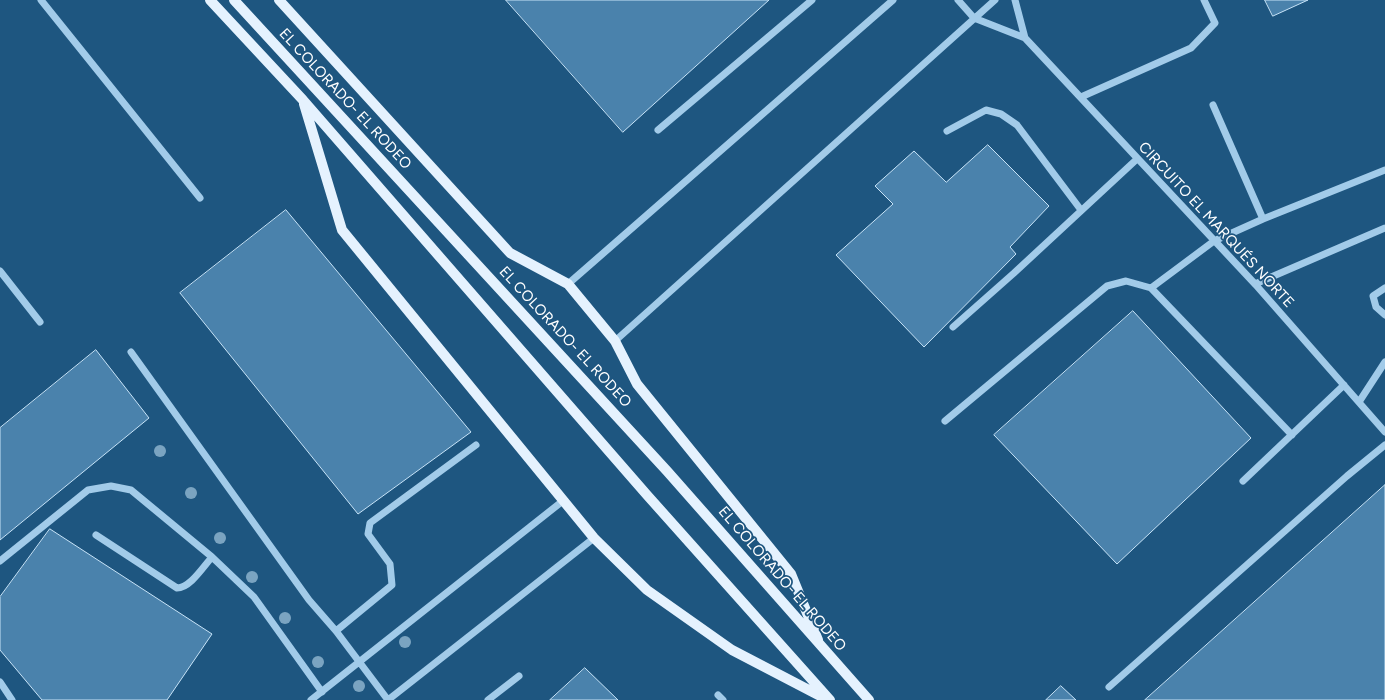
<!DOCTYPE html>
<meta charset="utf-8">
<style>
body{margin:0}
canvas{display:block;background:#1e5680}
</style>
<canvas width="1385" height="700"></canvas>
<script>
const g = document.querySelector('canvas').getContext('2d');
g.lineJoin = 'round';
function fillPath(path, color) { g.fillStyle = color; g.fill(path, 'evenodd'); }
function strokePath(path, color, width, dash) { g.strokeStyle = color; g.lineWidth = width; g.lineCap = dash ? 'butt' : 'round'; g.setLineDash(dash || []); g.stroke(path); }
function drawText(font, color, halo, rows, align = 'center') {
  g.font = font + ' Figtree,sans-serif'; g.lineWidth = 3.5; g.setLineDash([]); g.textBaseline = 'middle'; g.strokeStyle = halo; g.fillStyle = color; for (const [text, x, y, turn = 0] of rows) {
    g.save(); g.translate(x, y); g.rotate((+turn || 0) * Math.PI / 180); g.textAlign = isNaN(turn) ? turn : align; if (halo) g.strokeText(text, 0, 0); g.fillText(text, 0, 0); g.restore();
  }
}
const building = new Path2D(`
 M506,0H769L623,132Z
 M1265,0H1308L1273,16Z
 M988,145L1049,206L1010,247L1016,254L924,347L836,255L893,204L875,186L914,151L946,182Z
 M286,210L471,432L358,514L180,293Z
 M1133,311L1251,438L1117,564L994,435Z
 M96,350L149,418L0,540V428Z
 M1385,485V700H1145Z
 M50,529L212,634L167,700H42L0,650V597Z
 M585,668L618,700H550Z
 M1061,686L1076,700H1046Z`);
const minor = new Path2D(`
 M41,0L200,198
 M958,0L974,18L1025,38L1255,284L1385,432
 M1015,0L1025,38
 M1081,97L1191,48L1215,23L1204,0
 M658,130L812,0
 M947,131L986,110L1001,114L1017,125L1081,210
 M1263,219L1385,170
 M0,271L40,322
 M568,284L893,0
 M1255,284L1385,228
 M1151,288L1214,241L1263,219L1213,105
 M1385,288L1373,296L1376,307L1385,315
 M953,327L1014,273L1137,159
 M615,341L995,0
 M131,352L309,600L336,631L388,700
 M1359,402L1385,362
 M945,421L1107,286L1126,281L1151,288L1292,435
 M1243,481L1344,385
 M96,535L177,588C190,588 203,567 212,557
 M0,561L88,490L111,486L131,490L212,557L254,597L322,692
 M336,631L392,585L390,564L368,534L370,523L476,445
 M0,682L12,700
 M1109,687L1347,476L1385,445
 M718,695L723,700
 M311,700L564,500
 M388,700L594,538
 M488,700L519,676`);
const major = new Path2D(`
 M210,0L303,100L647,495L830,700
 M234,0L667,471L869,700
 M279,0L510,253L568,284L615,341L637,384L791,574L818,640
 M304,104L342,230L594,538L647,590L732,650L826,699`);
const trees = [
 [160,451],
 [191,493],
 [220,538],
 [252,577],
 [285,618],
 [405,642],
 [318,662],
 [359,686]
];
const streetNames = [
 ["EL COLORADO- EL RODEO",345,99,47],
 ["CIRCUITO EL MARQUÉS NORTE",1216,225,47],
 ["EL COLORADO- EL RODEO",565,337,47],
 ["EL COLORADO- EL RODEO",782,579,49]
];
fillPath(building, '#4a82ac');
strokePath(building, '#c7e3f7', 1);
strokePath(minor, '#a2cbe9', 7);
strokePath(major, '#e5f2fe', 10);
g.fillStyle = '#7ba4c1';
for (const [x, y] of trees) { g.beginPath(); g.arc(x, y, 6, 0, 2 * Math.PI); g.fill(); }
drawText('15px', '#fff', '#1e5680', streetNames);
</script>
